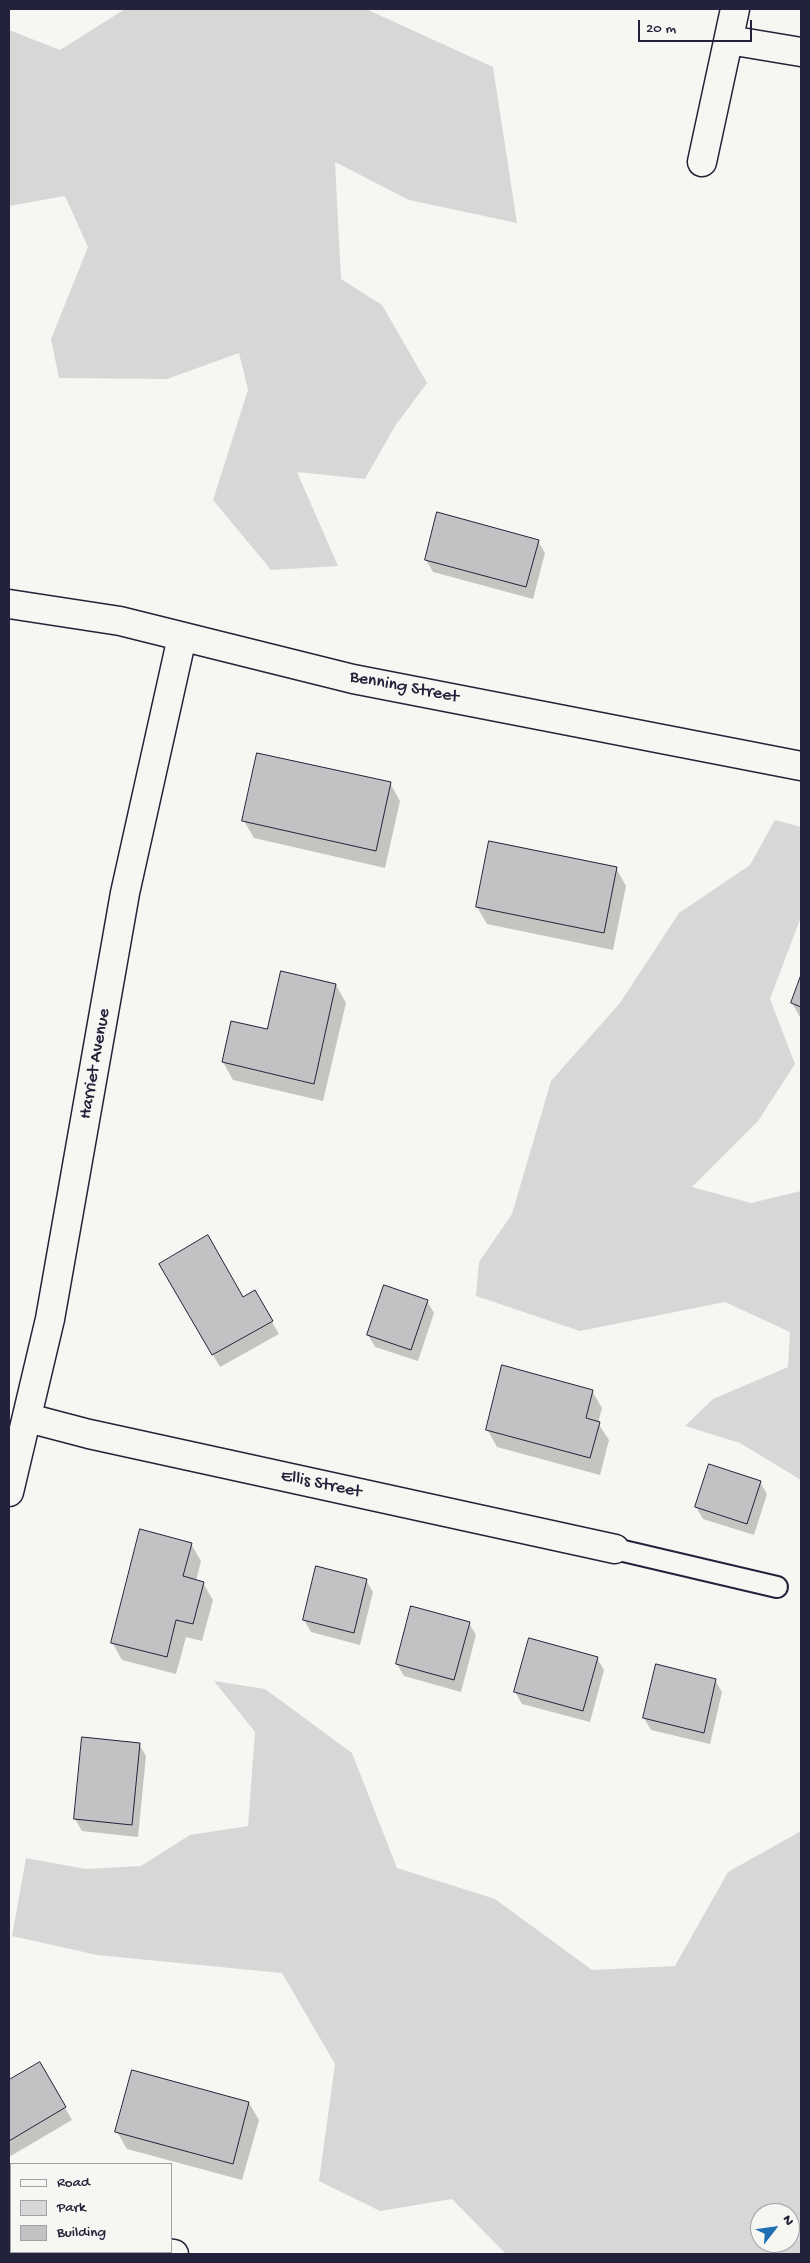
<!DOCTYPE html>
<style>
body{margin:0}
#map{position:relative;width:810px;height:2263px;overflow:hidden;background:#f6f6f2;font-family:"Gochi Hand",sans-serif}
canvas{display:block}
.frame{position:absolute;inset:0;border:10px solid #22223b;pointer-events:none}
.legend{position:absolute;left:10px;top:2163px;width:162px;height:90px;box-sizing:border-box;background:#f6f6f2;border:1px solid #a1a1a9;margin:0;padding:6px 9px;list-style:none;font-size:15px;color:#22223b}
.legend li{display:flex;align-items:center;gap:10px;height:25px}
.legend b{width:25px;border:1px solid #a1a1a9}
.north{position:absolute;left:750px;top:2203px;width:50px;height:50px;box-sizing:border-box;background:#f6f6f2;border:1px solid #a1a1a9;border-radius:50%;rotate:60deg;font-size:14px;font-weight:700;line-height:20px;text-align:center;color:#22223b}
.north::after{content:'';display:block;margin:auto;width:18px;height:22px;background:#1f6fb2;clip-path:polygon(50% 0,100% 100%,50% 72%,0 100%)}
.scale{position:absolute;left:638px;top:20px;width:114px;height:22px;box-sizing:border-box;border:2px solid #22223b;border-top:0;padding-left:6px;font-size:15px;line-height:18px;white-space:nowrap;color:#22223b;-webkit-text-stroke:4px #f6f6f2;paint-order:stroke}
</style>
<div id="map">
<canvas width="810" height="2263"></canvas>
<div class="frame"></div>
<ul class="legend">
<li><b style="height:6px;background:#f6f6f2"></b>Road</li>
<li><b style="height:14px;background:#d7d7d7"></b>Park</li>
<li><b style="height:14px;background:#c2c2c4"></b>Building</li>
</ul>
<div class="north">N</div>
<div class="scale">20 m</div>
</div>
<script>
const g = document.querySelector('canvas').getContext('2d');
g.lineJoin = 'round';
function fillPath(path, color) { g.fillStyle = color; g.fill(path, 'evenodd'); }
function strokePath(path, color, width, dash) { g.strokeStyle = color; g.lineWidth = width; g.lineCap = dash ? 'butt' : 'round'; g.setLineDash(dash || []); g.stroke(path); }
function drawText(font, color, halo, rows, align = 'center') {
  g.font = font + ' "Gochi Hand",sans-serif'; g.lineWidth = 5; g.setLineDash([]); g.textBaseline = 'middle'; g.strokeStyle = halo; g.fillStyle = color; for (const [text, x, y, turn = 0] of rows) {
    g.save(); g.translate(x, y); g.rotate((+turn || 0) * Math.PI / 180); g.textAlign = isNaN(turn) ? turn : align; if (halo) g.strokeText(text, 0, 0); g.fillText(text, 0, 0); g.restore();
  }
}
const green = new Path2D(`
 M125,9H366L493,67L517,223L409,200L335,162L341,279L382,305L427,383L395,426L365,479L297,472L338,566L271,570L213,500L248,390L239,353L167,379L59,378L51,339L88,247L65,196L9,206V30L60,50Z
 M775,820L801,827V917L770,999L795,1064L758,1121L692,1187L751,1203L801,1191V1480L740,1443L685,1426L713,1399L788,1367L790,1332L725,1302L580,1331L476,1296L479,1262L512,1214L551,1081L620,1003L679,913L750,865Z
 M214,1681L265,1689L352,1753L397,1868L495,1899L592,1970L675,1966L728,1872L801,1831V2254H506L452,2199L380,2211L319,2181L335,2064L282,1973L97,1955L12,1936L26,1858L86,1869L141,1866L190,1835L248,1826L255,1732ZM760,2213H790V2243H760Z`);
const shadow = new Path2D(`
 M538,541L545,553L533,599L433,572L426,560Z
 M390,783L400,801L385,868L254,838L244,821Z
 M616,868L626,886L613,950L487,924L477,907Z
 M801,978V1019L792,1003Z
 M336,985L346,1003L323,1101L233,1080L223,1062Z
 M161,1264L242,1298L254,1291L279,1334L220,1367Z
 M427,1301L434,1313L418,1361L375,1347L368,1335Z
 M592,1391L602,1408L598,1423L609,1440L600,1475L497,1447L487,1429Z
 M760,1482L767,1494L754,1535L703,1519L696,1507Z
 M191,1544L201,1561L196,1581L203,1583L213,1600L202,1641L186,1637L176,1674L122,1660L112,1642Z
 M366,1580L373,1592L360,1645L311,1632L304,1620Z
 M469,1623L476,1635L461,1692L404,1676L397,1664Z
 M597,1658L604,1670L590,1722L522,1704L515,1692Z
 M715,1680L722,1692L710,1744L651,1730L644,1718Z
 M139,1744L146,1756L138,1837L82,1831L75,1819Z
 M39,2063L72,2120L9,2157V2081Z
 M249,2103L259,2120L242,2180L127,2149L117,2132Z`);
const building = new Path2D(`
 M437,512L539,540L526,587L425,560Z
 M257,753L391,782L376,851L242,821Z
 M489,841L617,867L604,933L476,907Z
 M281,971L336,984L314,1084L222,1062L231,1021L267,1029Z
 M801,975V1007L791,1003Z
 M208,1235L243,1297L255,1290L273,1321L212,1355L159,1264Z
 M384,1285L428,1300L411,1350L367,1335Z
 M502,1365L593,1390L586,1418L600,1422L590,1458L486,1430Z
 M709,1464L761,1481L747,1524L695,1507Z
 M140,1529L192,1543L183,1576L204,1582L193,1624L176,1620L167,1657L111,1643Z
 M316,1566L367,1579L354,1633L303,1620Z
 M411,1606L470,1622L454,1680L396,1664Z
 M529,1638L598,1657L583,1711L514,1692Z
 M656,1664L716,1679L704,1733L643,1718Z
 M82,1737L140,1743L132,1825L74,1819Z
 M40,2062L66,2107L9,2141V2080Z
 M132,2070L249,2102L233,2164L115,2132Z`);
const service = new Path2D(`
 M615,1549L777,1587`);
const minor = new Path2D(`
 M729,40L801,52
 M702,162L735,9
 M9,604L120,621L353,679L801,766
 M28,1418L89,1434L615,1549
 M9,1492L50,1319L125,893L182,637
 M9,2222H11
 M161,2252L174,2254`);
const streetNames = [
 ["Benning Street",404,688,11],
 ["Harriet Avenue",96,1064,-80],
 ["Ellis Street",321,1485,12]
];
fillPath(green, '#d7d7d7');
fillPath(shadow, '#0003');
fillPath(building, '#c2c2c4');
strokePath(building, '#22223b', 1);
strokePath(service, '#22223b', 24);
strokePath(minor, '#22223b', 31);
strokePath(service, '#f6f6f2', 20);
strokePath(minor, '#f6f6f2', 28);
drawText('18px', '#22223b', '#f6f6f2', streetNames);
</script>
